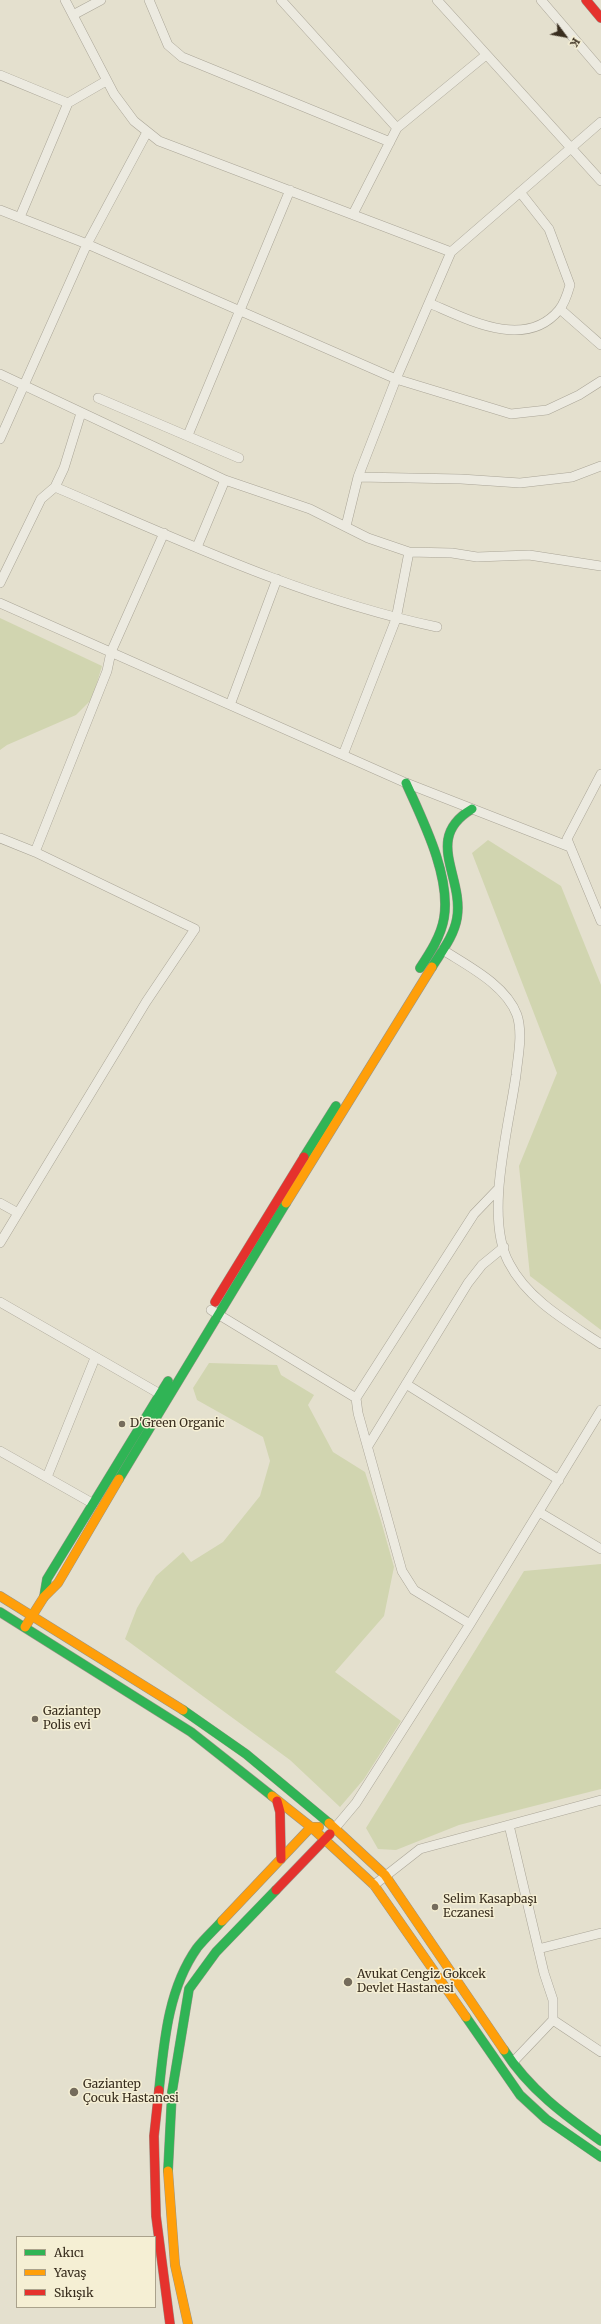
<!DOCTYPE html>
<meta charset="utf-8">
<style>
body{margin:0}
#map{position:relative;width:601px;height:2324px;overflow:hidden;background:#e4e0ce;font-family:Merriweather,serif}
canvas{display:block}
.legend{position:absolute;left:16px;top:2236px;width:140px;height:72px;box-sizing:border-box;background:#f5efd4;border:1px solid #aaa28c;margin:0;padding:5px 7px;list-style:none;font-size:12px;color:#392e1f}
.legend li{display:flex;align-items:center;gap:8px;height:20px}
.legend b{width:20px;border:1px solid #aaa28c}
.north{position:absolute;left:545px;top:16px;width:40px;height:40px;-webkit-text-stroke:3px #f5efd4;paint-order:stroke;rotate:122deg;font-size:11px;font-weight:700;line-height:16px;text-align:center;color:#392e1f}
.north::after{content:'';display:block;margin:auto;width:14px;height:18px;background:#392e1f;clip-path:polygon(50% 0,100% 100%,50% 72%,0 100%)}
</style>
<div id="map">
<canvas width="601" height="2324"></canvas>
<ul class="legend">
<li><b style="height:5px;background:#30b455"></b>Akıcı</li>
<li><b style="height:5px;background:#ff9f0a"></b>Yavaş</li>
<li><b style="height:5px;background:#e5322d"></b>Sıkışık</li>
</ul>
<div class="north">K</div>
</div>
<script>
const g = document.querySelector('canvas').getContext('2d');
g.lineJoin = 'round';
function fillPath(path, color) { g.fillStyle = color; g.fill(path, 'evenodd'); }
function strokePath(path, color, width, dash) { g.strokeStyle = color; g.lineWidth = width; g.lineCap = dash ? 'butt' : 'round'; g.setLineDash(dash || []); g.stroke(path); }
function drawText(font, color, halo, rows, align = 'center') {
  g.font = font + ' Merriweather,serif'; g.lineWidth = 3; g.setLineDash([]); g.textBaseline = 'middle'; g.strokeStyle = halo; g.fillStyle = color; for (const [text, x, y, turn = 0] of rows) {
    g.save(); g.translate(x, y); g.rotate((+turn || 0) * Math.PI / 180); g.textAlign = isNaN(turn) ? turn : align; if (halo) g.strokeText(text, 0, 0); g.fillText(text, 0, 0); g.restore();
  }
}
const green = new Path2D(`
 M0,618L102,666L92,699L76,715L7,745L0,750Z
 M488,840L561,886L601,985V1330L530,1276L519,1166L557,1073L472,853Z
 M209,1363L277,1365L281,1375L314,1395L308,1405L333,1452L365,1472L381,1521L394,1567L384,1616L335,1672L401,1721L364,1779L340,1807L290,1760L125,1639L137,1608L156,1576L183,1552L191,1562L223,1542L260,1496L270,1461L263,1437L197,1400L193,1388Z
 M601,1564V1789L459,1825L396,1850L378,1849L366,1828L524,1571Z`);
const street = new Path2D(`
 M65,0L114,94L134,121L159,141L451,252
 M149,0L168,45L182,57L390,142
 M281,0L397,128
 M437,0L601,181
 M541,0L601,70
 M73,15L101,0
 M0,75L68,103
 M0,210L87,244L396,379L511,414L547,410L579,395L601,381
 M353,214L397,128L486,55
 M20,217L68,103L106,81
 M429,303C467,319 525,351 559,310C565,303 568,292 570,285L549,229L520,192
 M560,309L601,345
 M0,374L225,480L310,509L368,538L409,552L452,553L477,557L529,555L601,566
 M98,398L239,458
 M188,435L290,190
 M0,439L87,244L147,132
 M358,477L461,479L520,483L572,477L601,466
 M55,487C179,540 304,599 437,627
 M346,526L358,477L396,379L451,252L601,122
 M197,547L225,480
 M0,583L41,499L55,487L64,468L81,413
 M0,603L406,783L570,847
 M230,705L277,579
 M343,755L396,619L409,552
 M601,774L567,839L601,921
 M0,838L35,852L195,929L146,1002L0,1243
 M35,852L107,671L111,652L164,533
 M443,950C468,966 506,985 517,1015C523,1034 518,1056 516,1075C509,1126 484,1217 509,1263C528,1300 568,1322 601,1344
 M0,1203L18,1213
 M0,1302L160,1394
 M211,1310L356,1398
 M406,1384L559,1480
 M368,1446L468,1283L482,1265L504,1247
 M0,1451L92,1503
 M47,1477L95,1358
 M539,1512L601,1549
 M470,1624L414,1590L402,1571L358,1413L356,1398L474,1214L499,1188
 M509,1825L544,1973L553,2000V2020L513,2062
 M335,1828L356,1803L470,1624L601,1410
 M374,1885L420,1849L601,1800
 M538,1949L601,1933
 M553,2020L601,2052`);
const fast = new Path2D(`
 M406,783C423,821 451,876 444,918C441,936 430,953 420,968
 M432,967C442,951 454,936 457,918C464,876 423,838 472,809
 M304,1157L336,1106
 M119,1479L286,1203
 M44,1597L47,1579L168,1381
 M0,1612L191,1732L272,1796
 M183,1710L246,1754L329,1823
 M466,2017L520,2095L546,2119L601,2157
 M504,2050C529,2089 564,2115 601,2141
 M159,2090C164,2042 168,1989 197,1948C204,1939 214,1930 222,1921
 M168,2171L172,2092L189,1989L216,1952L276,1890`);
const slow = new Path2D(`
 M286,1203L432,967
 M0,1596L183,1710
 M25,1627L44,1597L58,1583L119,1479
 M272,1796L311,1827L374,1885L466,2017
 M329,1823L385,1875L504,2050
 M222,1921L311,1827H319
 M168,2171L175,2265L188,2324`);
const jam = new Path2D(`
 M586,0L601,18
 M215,1302L304,1157
 M277,1801L280,1812L281,1859
 M276,1890L330,1834
 M159,2090L154,2136L156,2216L170,2324`);
const markers = [
 [122,1424,4,"#756c5c"],
 [35,1719,4,"#756c5c"],
 [435,1907,4,"#756c5c"],
 [348,1982,5,"#756c5c"],
 [74,2092,5,"#756c5c"]
];
const poiNames = [
 ["D'Green Organic",130,1424],
 ["Gaziantep",43,1712],
 ["Polis evi",43,1726],
 ["Selim Kasapbaşı",443,1900],
 ["Eczanesi",443,1914],
 ["Avukat Cengiz Gokcek",357,1975],
 ["Devlet Hastanesi",357,1989],
 ["Gaziantep",83,2085],
 ["Çocuk Hastanesi",83,2099]
];
fillPath(green, '#d1d5b0');
strokePath(street, '#aaa597', 10);
strokePath(fast, '#999487', 10);
strokePath(slow, '#999487', 10);
strokePath(jam, '#999487', 10);
strokePath(street, '#eceae0', 9);
strokePath(fast, '#30b455', 9);
strokePath(slow, '#ff9f0a', 9);
strokePath(jam, '#e5322d', 9);
for (const [x, y, r, color] of markers) { const dot = new Path2D(); dot.arc(x, y, r, 0, 2 * Math.PI); g.fillStyle = color; g.fill(dot); strokePath(dot, '#f5efd4', 1.5); }
drawText('12px', '#392e1f', '#f5efd4', poiNames, 'left');
</script>
